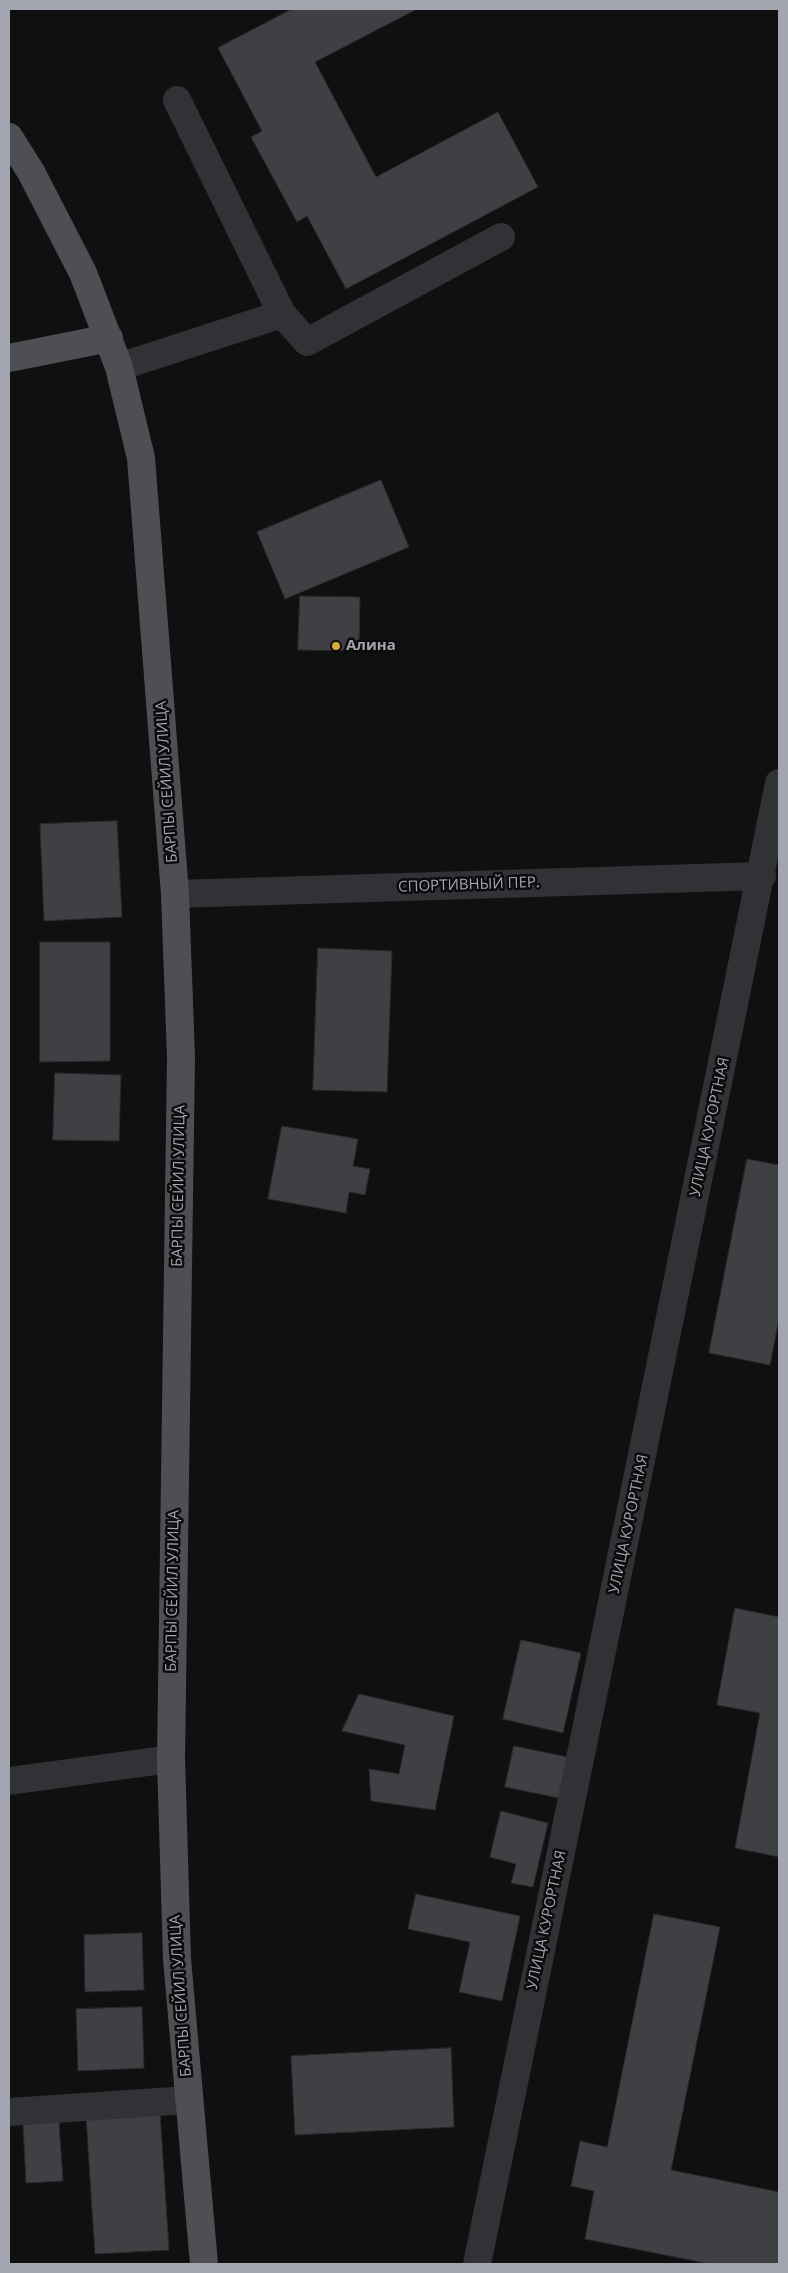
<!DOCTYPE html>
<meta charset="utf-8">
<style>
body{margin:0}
#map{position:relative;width:788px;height:2273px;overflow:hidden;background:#101011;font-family:"Open Sans",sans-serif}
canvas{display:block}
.frame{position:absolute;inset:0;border:10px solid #a3a6b0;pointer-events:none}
</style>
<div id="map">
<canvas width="788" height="2273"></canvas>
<div class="frame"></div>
</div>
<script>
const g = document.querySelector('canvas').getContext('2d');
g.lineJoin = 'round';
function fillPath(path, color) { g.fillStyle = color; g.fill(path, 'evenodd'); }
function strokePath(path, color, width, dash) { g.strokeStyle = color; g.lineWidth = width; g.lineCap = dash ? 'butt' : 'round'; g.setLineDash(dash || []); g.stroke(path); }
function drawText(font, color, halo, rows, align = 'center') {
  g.font = font + ' "Open Sans",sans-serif'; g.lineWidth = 5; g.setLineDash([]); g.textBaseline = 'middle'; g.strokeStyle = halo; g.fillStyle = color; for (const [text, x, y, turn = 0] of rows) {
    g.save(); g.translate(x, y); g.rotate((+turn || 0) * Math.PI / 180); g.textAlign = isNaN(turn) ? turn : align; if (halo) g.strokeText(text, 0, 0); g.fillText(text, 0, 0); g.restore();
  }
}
const building = new Path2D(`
 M292,9H417L315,62L376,177L498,112L538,187L346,289L307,216L297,222L251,137L262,131L218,48Z
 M381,480L409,547L285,599L257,532Z
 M300,596L360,597L359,651L298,650Z
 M117,821L122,917L44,921L40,824Z
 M40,942H110V1061L40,1062Z
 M318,948L392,951L387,1092L313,1090Z
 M55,1073L121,1075L119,1141L53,1140Z
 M282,1126L358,1139L353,1166L370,1169L365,1195L349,1192L346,1213L268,1199Z
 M747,1159L779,1165V1318L770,1365L709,1353Z
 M735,1608L779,1617V1857L735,1848L760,1713L717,1705Z
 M521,1640L581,1653L563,1733L503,1719Z
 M359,1694L454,1716L435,1810L371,1801L369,1769L399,1774L405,1745L342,1731Z
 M514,1746L568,1757L559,1798L505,1787Z
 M501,1811L548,1823L533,1887L511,1883L516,1864L490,1857Z
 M416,1894L520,1916L502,2001L459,1992L470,1942L408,1929Z
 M654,1914L720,1927L671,2170L779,2192V2264H710L585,2239L594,2191L571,2186L580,2141L607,2147Z
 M142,1933L144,1990L85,1992L84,1935Z
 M142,2007L144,2068L78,2071L76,2009Z
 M451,2048L454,2127L295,2135L291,2056Z
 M160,2112L169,2250L95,2254L86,2116Z
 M59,2122L63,2181L26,2183L23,2124Z`);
const minor = new Path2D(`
 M177,100L282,314
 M119,367L282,314L307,342L501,237
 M175,894L762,876
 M9,1781L171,1759
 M9,2112L188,2100
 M477,2264L779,783`);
const major = new Path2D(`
 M9,137L31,172L83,273L119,367L141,458L175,894L181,1057L171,1759L177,1959L204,2264
 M9,358L109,338`);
const markers = [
 [336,646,5,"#dbac3e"]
];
const poiNames = [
 ["Алина",346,646]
];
const streetNames = [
 ["БАРПЫ СЕЙИЛ УЛИЦА",167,782,-94],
 ["СПОРТИВНЫЙ ПЕР.",469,885,-2],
 ["УЛИЦА КУРОРТНАЯ",710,1127,-78],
 ["БАРПЫ СЕЙИЛ УЛИЦА",179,1186,-89],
 ["УЛИЦА КУРОРТНАЯ",629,1524,-78],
 ["БАРПЫ СЕЙИЛ УЛИЦА",173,1591,-89],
 ["УЛИЦА КУРОРТНАЯ",547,1920,-78],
 ["БАРПЫ СЕЙИЛ УЛИЦА",181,1996,-94]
];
fillPath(building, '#3f4044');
strokePath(building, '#2a2a2d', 1);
strokePath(minor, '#313235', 28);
strokePath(major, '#4e4f54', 28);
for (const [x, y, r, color] of markers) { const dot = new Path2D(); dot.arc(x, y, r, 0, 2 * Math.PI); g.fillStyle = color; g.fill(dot); strokePath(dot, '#0b0b0c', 2); }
drawText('bold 15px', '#a3a6b0', '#0b0b0c', poiNames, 'left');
drawText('15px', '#a3a6b0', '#0b0b0c', streetNames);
</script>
